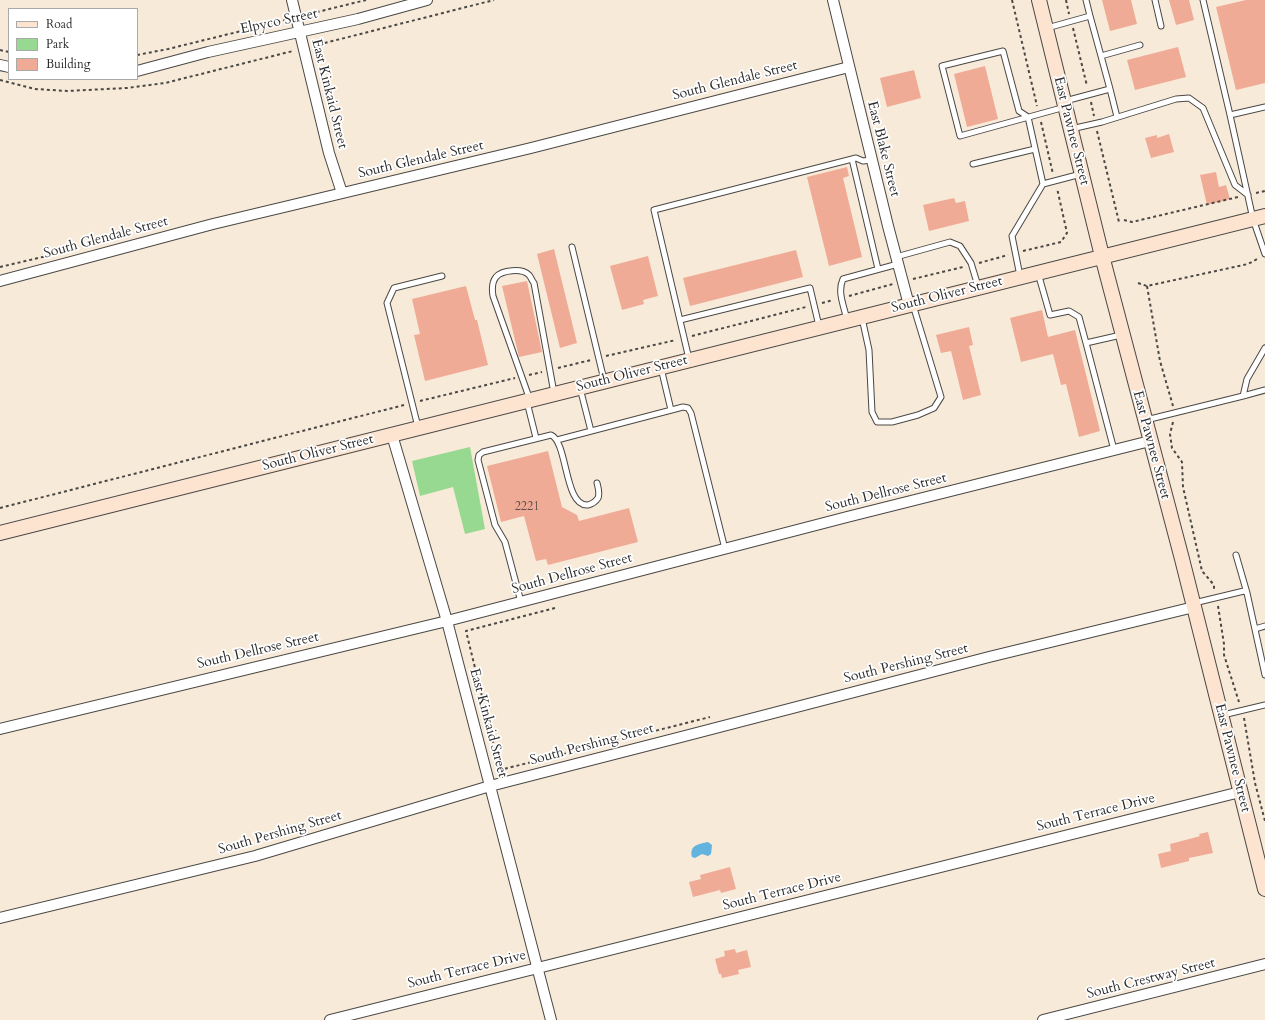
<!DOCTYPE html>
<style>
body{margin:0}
#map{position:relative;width:1265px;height:1020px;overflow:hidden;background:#f8ead8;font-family:Cardo,serif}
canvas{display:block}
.legend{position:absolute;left:8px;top:8px;width:130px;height:72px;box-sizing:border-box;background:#fff;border:1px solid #aaa;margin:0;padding:5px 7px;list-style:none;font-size:12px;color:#2b2b2b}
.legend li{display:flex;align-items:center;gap:8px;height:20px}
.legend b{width:20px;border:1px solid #aaa}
</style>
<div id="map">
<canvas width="1265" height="1020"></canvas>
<ul class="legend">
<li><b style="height:5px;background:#fde4d1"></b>Road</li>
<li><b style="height:11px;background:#97d991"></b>Park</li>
<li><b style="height:11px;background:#f0ab96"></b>Building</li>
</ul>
</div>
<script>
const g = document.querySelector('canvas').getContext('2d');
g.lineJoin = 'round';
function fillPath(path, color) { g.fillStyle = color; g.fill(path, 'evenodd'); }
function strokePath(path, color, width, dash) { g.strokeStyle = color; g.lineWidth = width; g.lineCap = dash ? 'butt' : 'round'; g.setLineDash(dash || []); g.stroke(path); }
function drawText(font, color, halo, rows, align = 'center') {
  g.font = font + ' Cardo,serif'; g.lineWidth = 3.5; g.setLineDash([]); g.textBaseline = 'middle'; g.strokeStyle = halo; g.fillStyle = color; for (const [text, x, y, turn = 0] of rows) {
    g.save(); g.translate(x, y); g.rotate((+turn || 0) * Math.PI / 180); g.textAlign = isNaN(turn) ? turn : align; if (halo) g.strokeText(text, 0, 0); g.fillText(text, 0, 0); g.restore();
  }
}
const green = new Path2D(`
 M470,447L485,529L465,534L453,487L420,496L412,461Z`);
const water = new Path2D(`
 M708,842L712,845L711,854L708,856L702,854L695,858L692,857C689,845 699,844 708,842Z`);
const building = new Path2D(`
 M1102,0H1131L1137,24L1110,31Z
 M1169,0H1189L1194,20L1176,25Z
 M1246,0H1265V83L1236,90L1216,7Z
 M1178,47L1186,77L1135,90L1127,60Z
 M985,66L998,119L967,127L954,74Z
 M914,70L921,98L887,107L880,78Z
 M1169,134L1174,152L1151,158L1145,138L1157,135V138Z
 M847,167L849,176L843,178L862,257L829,266L807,177Z
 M1216,172L1219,187L1226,185L1230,199L1207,205L1200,175Z
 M954,198L956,203L965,201L969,221L929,231L923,205Z
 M554,249L577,343L560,348L537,254Z
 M796,250L803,277L690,306L683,278Z
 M648,256L658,296L643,300L644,304L622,310L610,266Z
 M527,281L542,352L519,357L502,286Z
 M466,286L475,320H477L488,365L425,381L414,335L420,334L412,299Z
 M1042,310L1048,337L1075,330L1100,431L1079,437L1066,384L1061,385L1053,354L1021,362L1010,318Z
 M969,327L973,345L969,346L981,395L963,400L951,351L941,353L936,335Z
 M548,451L562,507L577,515L579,521L629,508L638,542L548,565L546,559L536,561L524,516L501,522L487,466Z
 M1208,832L1213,853L1189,858V861L1161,868L1158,854L1171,851L1170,844L1193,838L1200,836L1199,834Z
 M730,867L736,889L721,893L720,890L693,897L689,882L701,879L700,875Z
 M735,949L736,953L747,950L751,967L738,970L739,974L722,978L721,974H719L715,959L725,956L724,951Z`);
const path = new Path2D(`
 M1012,0L1037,106
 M1066,0L1069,14
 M305,15L366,0
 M1073,28L1087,86
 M313,46L494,0
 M0,50L9,52
 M137,55L168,49L286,20
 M0,80L35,89L67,91L127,88L165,83L293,51
 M1091,102L1094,116
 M1041,122L1053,174
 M1097,131L1119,222
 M1256,193L1265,191
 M1124,220L1132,222L1238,197
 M1023,251L1061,242L1067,233L1057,188
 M979,263L1008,255
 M0,267L51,255
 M913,279L963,267
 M1138,283L1147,286L1248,264L1259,258
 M1147,286L1160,361L1173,406
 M849,296L893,284
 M822,303L833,300
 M692,336L806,307
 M606,356L676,340
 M558,368L591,360
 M529,375L542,372
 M420,401L515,378
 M1173,422L1170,434L1172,448L1182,462L1183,487L1202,571L1214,585V590
 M0,508L404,405
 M1218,606L1224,644V655L1239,702
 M555,608L466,631L500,770L710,717
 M1244,718L1255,783L1265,821`);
const service = new Path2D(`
 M1086,0L1090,16
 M1155,0L1161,26
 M1203,0L1230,115
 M1047,28L1090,16L1101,56L1140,45
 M1101,56L1110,89
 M1065,101L1110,89L1117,117
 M1265,107L1230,115L1253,219L1265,254
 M1071,129L1102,122L1176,99L1189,98L1203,108L1235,185L1248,195
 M852,159L878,269
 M973,164L1035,149
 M1043,184L1081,174
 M572,247L604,380
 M896,257L950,242L960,246L971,263L978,286
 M1038,273L1050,315L1069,311L1079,317L1086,343L1121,335
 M1020,276L1012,236L1043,184L1028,117L1019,111L1003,51L942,66L960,136L1065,107
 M862,318L869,350L872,412L877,422H892L918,415L934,408L941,397L913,305
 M680,320L810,288L819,326
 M847,320C844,306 837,292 843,279L898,264
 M1086,343L1114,450
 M689,359L654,210L856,158L863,161L871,160
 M661,368L671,410
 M580,388L591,431
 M1243,396L1265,390
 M530,400L493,296C492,290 492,282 496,277C502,270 522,268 529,275C531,277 532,281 534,283L554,393
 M527,402L536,438
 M1146,420L1243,396L1247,379L1265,348
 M418,427L387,303L394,288L442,276
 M557,440L683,407L688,408L691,413L725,549
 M1236,555L1247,593
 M521,602L505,542L495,525L478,460L479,455L483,452L551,435C568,442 564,507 588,505C592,504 596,501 598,498C600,493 598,487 597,483
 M1194,603L1244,591L1247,593L1265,675
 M1255,629L1265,626
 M1223,715L1265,705`);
const minor = new Path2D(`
 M292,0L329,153L342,193
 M833,0L888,226L909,305
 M0,65L9,67
 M137,71L208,52L358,19L427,0
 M0,281L213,224L531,148L849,67
 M392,435L447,621L551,1020
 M0,729L447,621L847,517L1150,441
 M0,918L255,856L490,786L681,737L989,657L1194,607
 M330,1020L1240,792
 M1043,1020L1265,964`);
const secondary = new Path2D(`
 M1039,0L1102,256L1182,559L1265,889
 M0,533L1265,216`);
const numberNames = [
 ["2221",527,507]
];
const streetNames = [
 ["Elpyco Street",279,22,-12],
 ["South Glendale Street",735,81,-14],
 ["East Kinkaid Street",329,94,76],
 ["East Pawnee Street",1071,131,76],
 ["East Blake Street",883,149,76],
 ["South Glendale Street",421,160,-13],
 ["South Glendale Street",106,238,-15],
 ["South Oliver Street",947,295,-14],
 ["South Oliver Street",632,374,-14],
 ["East Pawnee Street",1151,445,75],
 ["South Oliver Street",318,453,-14],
 ["South Dellrose Street",886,493,-14],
 ["South Dellrose Street",572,574,-15],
 ["South Dellrose Street",258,651,-13],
 ["South Pershing Street",906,664,-14],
 ["East Kinkaid Street",488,723,75],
 ["South Pershing Street",592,745,-15],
 ["East Pawnee Street",1232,758,76],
 ["South Terrace Drive",1096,813,-14],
 ["South Pershing Street",280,833,-16],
 ["South Terrace Drive",782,892,-14],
 ["South Terrace Drive",467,970,-14],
 ["South Crestway Street",1151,979,-14]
];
fillPath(green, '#97d991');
fillPath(water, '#62b3dd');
fillPath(building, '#f0ab96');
strokePath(service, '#4a4845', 7);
strokePath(minor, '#4a4845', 12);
strokePath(secondary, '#4a4845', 16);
strokePath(path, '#4a4845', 2, [3, 3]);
strokePath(service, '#fff', 5);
strokePath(minor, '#fff', 10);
strokePath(secondary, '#fde4d1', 14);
drawText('12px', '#5c4b46', null, numberNames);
drawText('14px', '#2b2b2b', '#fff', streetNames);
</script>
